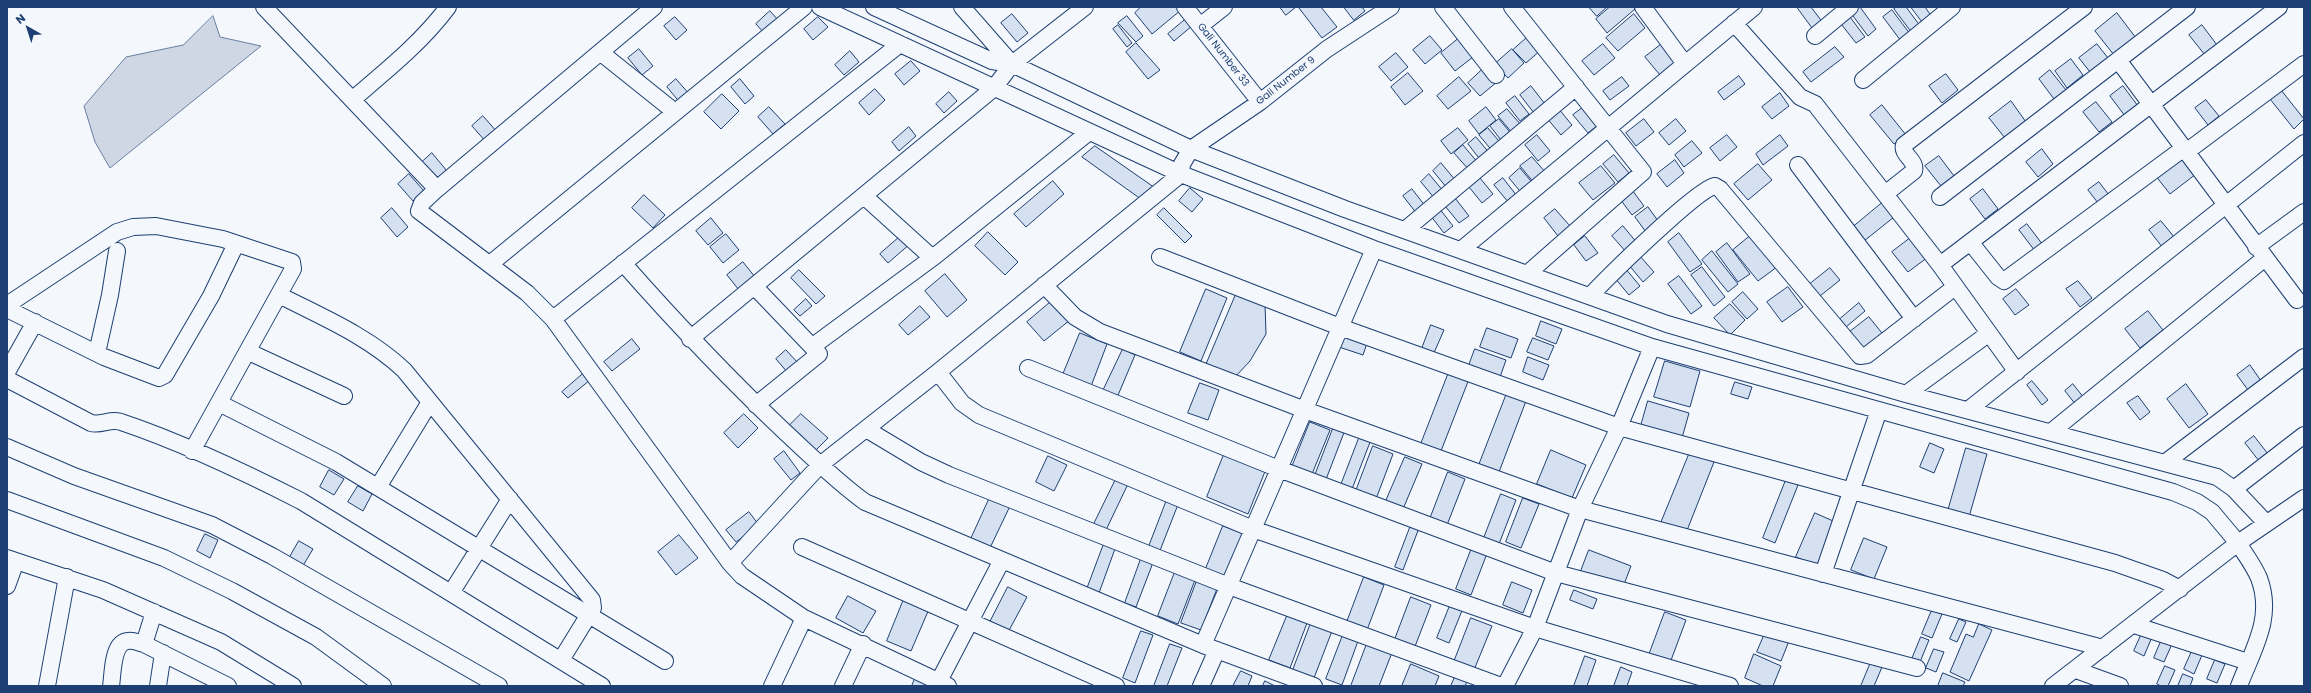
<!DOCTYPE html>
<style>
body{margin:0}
#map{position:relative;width:2311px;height:693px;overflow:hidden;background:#f4f7fb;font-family:Poppins,sans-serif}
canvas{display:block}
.frame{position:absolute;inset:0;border:8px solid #1d3f73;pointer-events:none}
.north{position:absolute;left:8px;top:8px;width:40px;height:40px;-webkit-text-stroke:3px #f4f7fb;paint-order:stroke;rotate:321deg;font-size:11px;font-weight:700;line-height:16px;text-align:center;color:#1d3f73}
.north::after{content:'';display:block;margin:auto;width:14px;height:18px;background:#1d3f73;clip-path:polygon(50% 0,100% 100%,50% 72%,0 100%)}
</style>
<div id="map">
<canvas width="2311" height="693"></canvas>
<div class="frame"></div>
<div class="north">N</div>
</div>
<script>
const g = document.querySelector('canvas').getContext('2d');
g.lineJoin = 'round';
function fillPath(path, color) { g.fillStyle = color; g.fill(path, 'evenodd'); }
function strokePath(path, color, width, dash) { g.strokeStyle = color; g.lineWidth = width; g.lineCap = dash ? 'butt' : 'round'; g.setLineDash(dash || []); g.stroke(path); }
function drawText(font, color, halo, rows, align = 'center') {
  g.font = font + ' Poppins,sans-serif'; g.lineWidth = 3; g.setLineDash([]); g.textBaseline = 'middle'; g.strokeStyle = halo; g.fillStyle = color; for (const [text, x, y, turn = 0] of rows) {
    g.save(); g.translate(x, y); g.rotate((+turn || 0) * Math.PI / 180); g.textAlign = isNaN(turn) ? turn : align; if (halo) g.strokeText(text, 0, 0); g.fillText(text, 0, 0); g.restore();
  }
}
const water = new Path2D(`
 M213,16L220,37L261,46L110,168L95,142L84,106L126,57L183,45Z`);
const building = new Path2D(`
 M1141,7H1179L1181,10L1152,34L1135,13Z
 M1280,7H1296L1286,15Z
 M1300,7H1321L1337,27L1322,38L1299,8Z
 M1344,7H1362L1365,11L1354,20Z
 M1589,7H1607L1597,16Z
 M1610,7H1633L1635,9L1607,33L1596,19Z
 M1797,7H1811L1823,23L1814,30Z
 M1856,7H1860L1876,29L1868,36L1850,12Z
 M1897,7H1906L1921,27L1912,33L1894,9Z
 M1911,7H1925L1932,17L1924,24Z
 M1892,10L1910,34L1901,41L1883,17Z
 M770,11L779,21L765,34L756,24Z
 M1847,13L1865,37L1856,43L1838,20Z
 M2117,13L2136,38L2114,55L2095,31Z
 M1012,14L1028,33L1017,42L1001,23Z
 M1634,14L1645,28L1618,51L1606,38Z
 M1127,16L1143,36L1136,42L1118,23Z
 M675,17L687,30L676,40L664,26Z
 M818,17L828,27L813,40L804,29Z
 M1186,19L1192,26L1174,41L1168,34Z
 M1118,25L1132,43L1127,47L1113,29Z
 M2202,25L2217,45L2205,55L2189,35Z
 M1530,35L1542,49L1526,63L1513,50Z
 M1430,36L1442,50L1425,64L1413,50Z
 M1458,39L1473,57L1455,71L1441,53Z
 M1136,43L1160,70L1148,79L1126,52Z
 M1663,43L1677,61L1660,75L1645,57Z
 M1603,44L1615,58L1594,75L1582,61Z
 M2097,44L2108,58L2090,72L2079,58Z
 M1835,47L1844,57L1811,82L1803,72Z
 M639,49L653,66L642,75L628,58Z
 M1512,49L1524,63L1508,78L1495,64Z
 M850,51L859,62L844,75L835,65Z
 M1396,53L1408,67L1391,81L1379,67Z
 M2071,59L2083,75L2067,88L2055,71Z
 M911,61L920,71L904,85L895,74Z
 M1484,68L1497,82L1480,96L1468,83Z
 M2050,70L2066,90L2054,99L2039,79Z
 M1408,73L1423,91L1405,105L1391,87Z
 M1946,74L1958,90L1942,103L1929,86Z
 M1739,76L1745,84L1724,100L1718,92Z
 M1459,77L1471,91L1448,109L1437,96Z
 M1622,77L1629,86L1610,100L1603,91Z
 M676,79L691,96L681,104L667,87Z
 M740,79L754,96L745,104L731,87Z
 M1531,86L1545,104L1534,113L1520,95Z
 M2123,86L2138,106L2125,116L2110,96Z
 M875,89L885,100L869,115L859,103Z
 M2281,90L2304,119L2294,129L2270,99Z
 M949,92L957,101L944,113L936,104Z
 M1780,93L1789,106L1772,119L1762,107Z
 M722,94L739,111L721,129L704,112Z
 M1515,96L1529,114L1520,121L1506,103Z
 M2206,100L2219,116L2208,125L2195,108Z
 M2011,101L2026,122L2005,138L1989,118Z
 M2096,102L2112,122L2099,132L2083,112Z
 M1882,105L1906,135L1894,144L1870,115Z
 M1585,106L1599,124L1588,133L1573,115Z
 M769,107L785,124L773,134L758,117Z
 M1486,107L1496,120L1479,134L1469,121Z
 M1558,108L1572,125L1561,135L1546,117Z
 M1507,109L1522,126L1513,134L1498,116Z
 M483,116L498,133L487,143L472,126Z
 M1499,119L1513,136L1504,144L1490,126Z
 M1644,119L1654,132L1636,146L1626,133Z
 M1676,119L1686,131L1669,145L1659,133Z
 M909,127L916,136L899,151L892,142Z
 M1458,128L1468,140L1451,154L1441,141Z
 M1488,128L1503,146L1494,153L1479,135Z
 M1537,135L1550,151L1538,161L1525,145Z
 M1727,135L1737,147L1720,161L1710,148Z
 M1780,135L1788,146L1763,165L1756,154Z
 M1476,137L1491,155L1482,162L1468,144Z
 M1692,141L1702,153L1684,167L1675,155Z
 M1463,145L1478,163L1469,170L1454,153Z
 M1095,146L1158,190L1145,202L1082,157Z
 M2042,149L2053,164L2038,177L2026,162Z
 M432,153L447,171L436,180L421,163Z
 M2181,154L2196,174L2170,194L2155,175Z
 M1614,155L1629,173L1618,182L1603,164Z
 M1939,156L1954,176L1941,186L1925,166Z
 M1532,157L1547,174L1535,184L1520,166Z
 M1675,160L1684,173L1667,187L1657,174Z
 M1441,163L1456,181L1447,188L1433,171Z
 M1758,164L1772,180L1748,200L1734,184Z
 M1601,166L1615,183L1593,200L1579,183Z
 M1520,168L1535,186L1524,196L1509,178Z
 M409,174L424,191L413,201L398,184Z
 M1429,174L1444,192L1435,199L1421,182Z
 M1480,178L1493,194L1482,203L1469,187Z
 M1503,178L1517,196L1509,203L1494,185Z
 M1053,181L1064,194L1026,227L1014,214Z
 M2099,182L2109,195L2098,203L2088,190Z
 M1190,188L1203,199L1192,212L1179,201Z
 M1412,189L1426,207L1417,214L1403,196Z
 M1983,189L1998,209L1985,219L1970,199Z
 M1632,190L1644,206L1632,215L1620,199Z
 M644,195L665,215L653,228L632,208Z
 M1455,198L1469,216L1459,223L1445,206Z
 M1882,203L1894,217L1864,241L1853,227Z
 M1648,207L1661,225L1648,235L1635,217Z
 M392,208L408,227L397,237L381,218Z
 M1164,208L1192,236L1185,243L1157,215Z
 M1439,208L1453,226L1444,233L1430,215Z
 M1555,209L1570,226L1558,236L1544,218Z
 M711,218L723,233L708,245L696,231Z
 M2161,221L2175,238L2163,248L2149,230Z
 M2027,224L2043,245L2035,251L2019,230Z
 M1623,226L1638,244L1627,253L1612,236Z
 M988,232L1018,262L1005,275L975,246Z
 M1755,232L1781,264L1758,281L1733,250Z
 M1679,233L1702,264L1690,272L1668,242Z
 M726,234L739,250L723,263L710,247Z
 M903,234L911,243L888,263L880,254Z
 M1585,236L1598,253L1586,261L1574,245Z
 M1913,236L1928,257L1908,272L1892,252Z
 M1727,243L1750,274L1738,282L1716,252Z
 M1712,251L1738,284L1728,292L1702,260Z
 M1639,255L1654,272L1643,282L1628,264Z
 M743,262L755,277L739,290L727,275Z
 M1702,267L1725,297L1714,306L1691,275Z
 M1625,268L1640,286L1629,295L1614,277Z
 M1830,268L1840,280L1820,296L1810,284Z
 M799,270L825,296L816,304L791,278Z
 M945,274L967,300L947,317L925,291Z
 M1679,276L1702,306L1691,314L1668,284Z
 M2078,281L2092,298L2080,307L2066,289Z
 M1788,287L1803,307L1782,322L1767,302Z
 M1206,289L1227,298L1201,361L1180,352Z
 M2016,289L2029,305L2015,315L2003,299Z
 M1237,292L1265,304L1266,334L1250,361L1235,377L1206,365Z
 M1743,292L1758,309L1747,319L1732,302Z
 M806,299L812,306L800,316L794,310Z
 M1053,300L1070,320L1044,341L1027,322Z
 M1859,303L1865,311L1846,327L1840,319Z
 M1730,304L1745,320L1730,335L1714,318Z
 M920,306L930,317L908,335L899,325Z
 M2148,311L2163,330L2140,348L2125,329Z
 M1869,317L1886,338L1864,355L1847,334Z
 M1541,321L1562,329L1556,344L1536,336Z
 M1431,325L1444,330L1433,355L1421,351Z
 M1487,328L1518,339L1511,358L1480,347Z
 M1080,333L1107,344L1090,389L1062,377Z
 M1339,334L1367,343L1363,355L1336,346Z
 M1533,338L1554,346L1548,360L1527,352Z
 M632,339L640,349L612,371L604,362Z
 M1123,349L1135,355L1116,400L1102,393Z
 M1475,349L1506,360L1499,380L1468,368Z
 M786,350L799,364L788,373L776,359Z
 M1528,357L1549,365L1543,380L1523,372Z
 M1665,361L1700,371L1690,407L1654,397Z
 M2250,365L2261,381L2248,390L2237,375Z
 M1449,372L1469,379L1441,451L1421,444Z
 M584,373L590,380L568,398L562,392Z
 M2032,381L2048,400L2042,405L2027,385Z
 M1735,382L1752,387L1748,399L1731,394Z
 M1200,383L1219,390L1208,420L1188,413Z
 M2073,384L2084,398L2076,405L2065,391Z
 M2186,384L2208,414L2189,428L2167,399Z
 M1507,393L1526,401L1499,472L1479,465Z
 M2138,396L2150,412L2140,420L2127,403Z
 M1648,401L1689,413L1682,438L1641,426Z
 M744,414L758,428L738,448L724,433Z
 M801,414L828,438L816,450L790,425Z
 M1310,422L1330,430L1312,474L1292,467Z
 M1334,426L1345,430L1325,482L1314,478Z
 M1361,433L1372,437L1352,489L1341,485Z
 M2254,436L2268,454L2259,461L2245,443Z
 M1930,443L1944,449L1934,473L1920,467Z
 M1373,446L1393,454L1376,499L1356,491Z
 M1966,448L1987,454L1969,517L1948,511Z
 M1551,450L1586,465L1572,498L1537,484Z
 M784,451L800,473L791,480L774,459Z
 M1225,452L1266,469L1248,514L1207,497Z
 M1690,452L1714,462L1686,533L1661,523Z
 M1048,456L1067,465L1054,491L1036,482Z
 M1405,457L1422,464L1403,509L1386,501Z
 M329,470L344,479L334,495L320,487Z
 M1448,472L1465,479L1447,525L1430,519Z
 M1116,479L1128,484L1106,530L1094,524Z
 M1786,480L1798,485L1775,543L1763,538Z
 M358,486L372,494L363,511L348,502Z
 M1501,494L1516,500L1499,544L1484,538Z
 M991,495L1011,504L989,550L970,541Z
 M1168,497L1179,502L1159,553L1148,549Z
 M1523,498L1539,504L1521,548L1506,542Z
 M749,512L759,525L736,542L726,530Z
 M1815,513L1840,524L1821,567L1796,557Z
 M1411,525L1419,528L1403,570L1395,567Z
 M1223,526L1243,534L1225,578L1205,571Z
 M205,534L218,540L210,558L197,551Z
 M679,535L698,558L676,575L658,552Z
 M1864,538L1887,547L1874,579L1851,570Z
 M299,541L313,549L301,569L287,562Z
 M1105,541L1116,546L1099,593L1087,589Z
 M1473,545L1488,551L1471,595L1456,589Z
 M1589,550L1631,566L1623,587L1581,571Z
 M1142,556L1154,560L1136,607L1125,603Z
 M1175,572L1195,580L1178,624L1158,616Z
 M1364,577L1384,585L1367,630L1347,622Z
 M1198,578L1218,586L1201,630L1181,623Z
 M1512,582L1532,590L1523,613L1503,605Z
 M1008,587L1027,597L1006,636L988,626Z
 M1574,590L1597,599L1593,609L1570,600Z
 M848,596L876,611L863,633L836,618Z
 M1411,597L1431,605L1414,649L1394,642Z
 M904,599L929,609L911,651L887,641Z
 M1451,603L1463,608L1449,643L1437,638Z
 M1932,610L1942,614L1932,638L1922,634Z
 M1665,612L1686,620L1670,663L1649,655Z
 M1287,616L1307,623L1290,668L1269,660Z
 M1471,618L1492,626L1474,670L1454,662Z
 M1959,619L1966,622L1957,642L1950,639Z
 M1311,623L1332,631L1314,678L1293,670Z
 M1979,624L1992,630L1969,681L1950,672L1966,634L1973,637Z
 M1141,631L1153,635L1135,683L1123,678Z
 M1766,631L1789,641L1781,661L1757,652Z
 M2142,633L2152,637L2144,656L2134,651Z
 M1343,635L1358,641L1342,685L1326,679Z
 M1921,637L1929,640L1920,662L1912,659Z
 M2162,639L2172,644L2164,662L2154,658Z
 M1368,641L1393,650L1379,686H1351Z
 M1170,644L1182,648L1167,686H1154Z
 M1934,649L1944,652L1936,672L1926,668Z
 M2192,651L2202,655L2194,674L2184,669Z
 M1754,654L1781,666L1773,686H1763L1745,678Z
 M1585,656L1596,660L1587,686H1574Z
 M2215,660L2225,664L2217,683L2207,679Z
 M1871,662L1882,667L1874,686H1861Z
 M1411,664L1439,676L1435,686H1402Z
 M2165,666L2175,670L2168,686H2161L2157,684Z
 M1621,667L1632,672L1627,686H1614Z
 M1241,671L1252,676L1248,686H1233Z
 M1943,673L1965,682L1963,686H1938Z
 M2183,674L2193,678L2190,686H2178Z
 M916,676L938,686H912Z
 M1455,677L1467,682L1465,686H1451Z
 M1265,681L1275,686H1263Z`);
const street = new Path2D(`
 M264,7L437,189
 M654,7L437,189L422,203L419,211L527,293L553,319L730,563
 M820,7L1181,174L1374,249L1652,347L2173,492L2197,502L2212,512L2238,543L2304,498
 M874,7L992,61L1012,64L1191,149L1345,209L1667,324L1906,394L2217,477L2234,489L2266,523
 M962,7L1012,64
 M1185,7L1260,102
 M1443,7L1496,75
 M1512,7L1643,172L1527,274
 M1643,7L1685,64
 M1734,23L1800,97L1815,104L1940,265
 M1200,26L1224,7
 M1815,36L1850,7
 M600,52L675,112
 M2118,60L2297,300
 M1863,80L1952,7
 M353,99C387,70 421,43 448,7
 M2186,152L2304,64
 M1798,165L1914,319
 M1885,194L1914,171C1917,160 1901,155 1904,145L2084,7
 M864,196L928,254L935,256L1089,132
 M1940,197L2187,7
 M1405,230L1576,87
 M1971,243L1998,277L2004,281L2184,148
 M2256,247L2304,212
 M1461,250L1754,7
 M1160,257L1340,327L1619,427L2115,563L2163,580L2180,589
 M623,263C675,322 728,378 785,432C811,456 836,481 865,502L1203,645L1314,686
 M490,264L804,7
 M1044,285L1075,317L1100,332L1305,410L1580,509L2103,648
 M754,286L819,354L756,405
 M279,295C322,317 368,336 404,370L592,600L593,608L561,660
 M1591,295C1608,277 1697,189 1715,186L1720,189L1860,356L1867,355L1955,287
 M7,305L117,232L133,227L156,226L223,239L292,262L293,269L192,451
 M7,309L104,357L159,378L165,375L211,296L236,244
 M553,319L900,44
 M690,339L994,88L1012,64L1085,7
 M813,346L935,256
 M249,352L344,396
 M97,353L110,295L117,251
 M1028,368L1279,469L1556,573L1917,668
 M7,372L35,322
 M938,372L962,403L979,415L1253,529L1535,628L1730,686
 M2017,372L1940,265L2279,7
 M7,379L91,423C101,426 111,418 121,422C181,442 244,472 301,501L602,686
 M1906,394L1988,334
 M219,403L336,462L665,661
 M1968,410L2304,143
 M866,429L921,462L949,475L1229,586L1501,686
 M2051,432L2265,258
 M7,447L74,476L212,525L272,556L499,686
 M2166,462L2304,357
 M378,487L430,402
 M2234,489L2304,435
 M7,500L164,558L232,591L316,637L383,686
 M802,547L1116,686
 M7,558L103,590L221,642L293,686
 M1823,574L1879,410
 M7,586L16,561
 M451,593L510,499
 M154,612L144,644L228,686
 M804,618L948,686
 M2134,625L2248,662
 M1203,645L1374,249
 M2076,670L2120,686
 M939,681L1002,560
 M47,686L67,577
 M111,686C113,674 112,642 128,641C133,640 139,643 144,644
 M158,686L163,653
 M772,686L804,618L742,576L730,563L820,465L938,372L1181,174L1182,164L1191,149L1260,102L1327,49L1391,7
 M843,686L863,644
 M1201,686L1217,650
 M1505,686L1535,628L1580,509L1619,427L1652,347
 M2053,686L2238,543C2245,554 2254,566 2259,578C2274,618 2253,649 2239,686`);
const streetNames = [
 ["Gali Number 33",1223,55,52],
 ["Gali Number 9",1286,81,-38]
];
fillPath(water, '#cfd7e4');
strokePath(water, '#687fa3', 1);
fillPath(building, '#d5e0f0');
strokePath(building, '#1d3f73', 1);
strokePath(street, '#1d3f73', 18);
strokePath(street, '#f4f7fb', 16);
drawText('10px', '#1d3f73', '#f4f7fb', streetNames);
</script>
